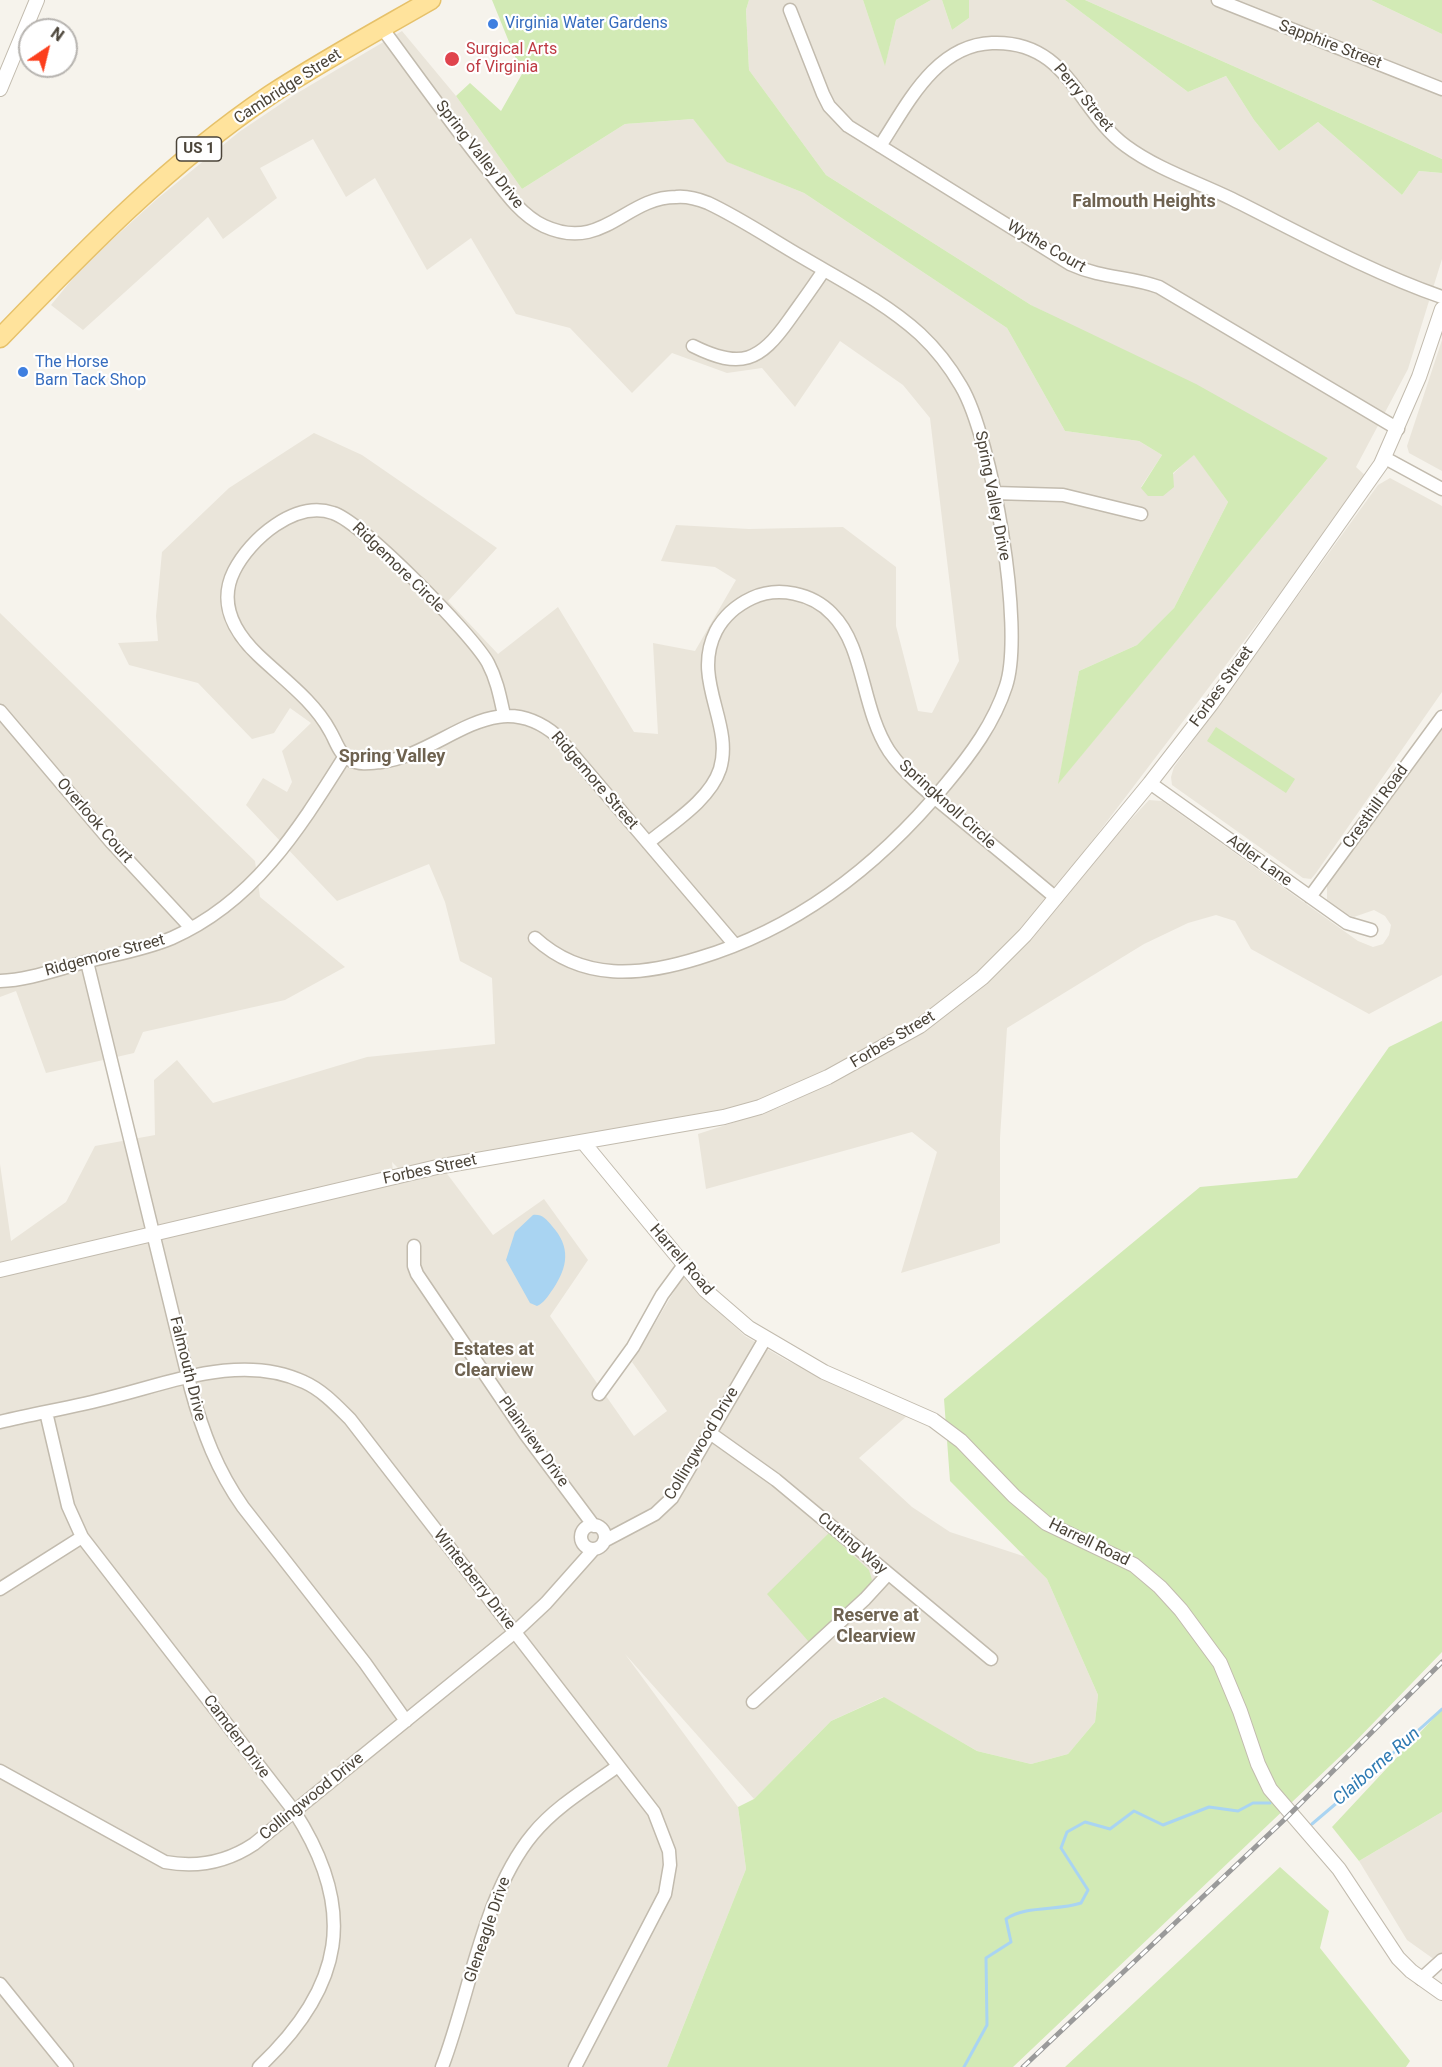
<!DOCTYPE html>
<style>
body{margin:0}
#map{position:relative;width:1442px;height:2067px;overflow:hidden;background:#f6f3ec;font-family:Roboto,sans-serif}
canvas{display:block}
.north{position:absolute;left:18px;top:18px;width:60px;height:60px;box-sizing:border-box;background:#fff;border:2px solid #b7b4b0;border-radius:50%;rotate:35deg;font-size:16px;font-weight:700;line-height:24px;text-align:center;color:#4b4439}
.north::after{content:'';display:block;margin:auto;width:21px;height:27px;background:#fc3f1d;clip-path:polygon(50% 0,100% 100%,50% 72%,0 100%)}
</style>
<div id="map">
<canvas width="1442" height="2067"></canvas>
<div class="north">N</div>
</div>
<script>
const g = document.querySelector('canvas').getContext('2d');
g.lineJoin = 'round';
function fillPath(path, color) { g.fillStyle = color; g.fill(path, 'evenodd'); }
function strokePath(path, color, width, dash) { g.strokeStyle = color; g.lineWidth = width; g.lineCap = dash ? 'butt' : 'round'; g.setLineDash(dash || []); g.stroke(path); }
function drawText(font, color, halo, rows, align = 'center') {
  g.font = font + ' Roboto,sans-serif'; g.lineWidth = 4.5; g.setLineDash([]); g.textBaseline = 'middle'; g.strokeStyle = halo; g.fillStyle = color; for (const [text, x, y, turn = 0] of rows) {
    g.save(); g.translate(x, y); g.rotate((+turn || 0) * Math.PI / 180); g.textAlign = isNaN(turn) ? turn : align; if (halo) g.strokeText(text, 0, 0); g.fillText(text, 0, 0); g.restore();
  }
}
const residential = new Path2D(`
 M749,0H863L885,65L896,20L931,0H942L952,30L969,18V0H1065L1188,92L1226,76L1254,120L1279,151L1318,122L1402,195L1419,171L1442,173V259L1408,369L1356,467L1368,478L1029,924L957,995L900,1032L815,1079L752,1104L688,1121L398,1168L392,1162L394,1182L445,1171L493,1235L544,1199L588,1260L550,1316L634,1436L667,1411L632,1362L685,1273L718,1311L745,1336L786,1360L885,1407L908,1415L859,1458L912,1507L950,1532L1026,1557L1047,1579L1098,1695L1095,1722L1068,1754L1031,1764L977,1751L883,1697L831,1721L754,1799L625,1654L738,1807L746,1869L667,2067H0V1164L11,1241L66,1202L95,1146L155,1135L154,1080L177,1060L213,1103L367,1057L495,1044L492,978L460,961L445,902L429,864L337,901L246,805L263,778L287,792L292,782L282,751L311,723L290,708L274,733L252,739L198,683L129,665L118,643L158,641L156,616L162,552L229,488L314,433L362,455L497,548L448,601L498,654L558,607L634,732L658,734L653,643L695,651L736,580L715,567L661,561L676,525L749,529L843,527L896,567V626L918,711L932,713L959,661L930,418L903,385L840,341L795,407L762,368L727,373L672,353L632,393L570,328L516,314L471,238L427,270L375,178L346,197L313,139L260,168L277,198L223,239L208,217L83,330L51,305L83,266L157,199L239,132L294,95L402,31L456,96L522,189L625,124L693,119L728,162L804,193L1007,328L1065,431L1139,441L1162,455L1141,487L1173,474L1194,454L1228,502L1174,608L1137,645L1079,671L1059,782L1328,458L1031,305L826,175L749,70L746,10Z
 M1085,0H1371L1442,34V159Z
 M1442,340V471L1409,453L1407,446Z
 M1390,478L1442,506V692L1316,873L1311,879L1303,878L1172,785L1171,777L1174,767L1378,485Z
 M0,613L255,861L260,897L345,967L285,1000L143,1032L134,1053L46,1073L16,991L0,997Z
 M1442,724V975L1369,1014L1251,949L1235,921L1216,915L1188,923L1144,944L1007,1028L1000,1138V1243L901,1273L937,1152L912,1132L706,1189L698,1134L781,1107L873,1061L958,1006L1149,800L1162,801L1358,941L1373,947L1383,944L1389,935L1391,925L1385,916L1374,910L1354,917L1342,913L1327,901V885Z
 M1442,1812V1965L1407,1940L1359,1861Z`);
const green = new Path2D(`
 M492,0H749L746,10L749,70L826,175L1031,305L1196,384L1328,458L1058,784L1079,671L1137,645L1174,608L1228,502L1194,455L1173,473L1174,487L1163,496H1148L1141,488L1162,455L1139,441L1065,431L1007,328L804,193L727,162L693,119L625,124L522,189L456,96L470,83L501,111L522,74Z
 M863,0H931L896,20L885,66Z
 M942,0H969V18L952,30Z
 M1065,0H1085L1442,159V173L1419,171L1402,195L1318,122L1279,151L1254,120L1226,76L1188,92Z
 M1371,0H1442V34Z
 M1216,727L1295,779L1286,793L1207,741Z
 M1442,1021V1652L1350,1747L1013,2067H667L746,1869L738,1807L754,1799L831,1721L884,1697L977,1751L1031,1764L1068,1754L1095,1722L1098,1695L1047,1579L950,1481L944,1399L1200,1187L1297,1178L1389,1047Z
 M829,1533L869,1570L872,1580L867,1590L809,1642L767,1594Z
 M1442,1709V1812L1359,1861L1332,1827Z
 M1280,1867L1329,1911L1320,1948L1410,2061L1406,2067H1065Z`);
const water = new Path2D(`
 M533,1215C542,1214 546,1219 552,1226C571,1247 568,1267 553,1289C548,1296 544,1303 537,1306L530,1303L506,1260L515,1232Z`);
const stream = new Path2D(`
 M1312,1824L1339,1801L1352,1794L1382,1763L1442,1709
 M964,2067L987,2025L986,1958L1011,1942L1006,1919C1026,1905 1058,1911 1081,1903L1088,1890L1061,1848L1067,1832L1085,1822L1110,1829L1134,1811L1163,1825L1209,1807L1238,1811L1253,1803H1270`);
const minor = new Path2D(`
 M1218,0L1442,89
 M790,10L823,94L829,106L848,126L1070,264C1103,279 1129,276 1159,287L1398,429
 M382,28C416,74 450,122 486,167C503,189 519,214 544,226C603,253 625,197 676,197C687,196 698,199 708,203C740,218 771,239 802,257C841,280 886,303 920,334C936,349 950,367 961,386C992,438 1025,629 1006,686C994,723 971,754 946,784C880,864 799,928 699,958C641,976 583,982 535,938
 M880,146C907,105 935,45 992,43C1068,40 1077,110 1126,146C1157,169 1197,182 1232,199C1300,233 1370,272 1442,297
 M693,346C741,370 760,361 789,320C801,303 813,287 824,270
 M1385,458L1442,489
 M994,493L1063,495L1141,514
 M0,711L112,843L191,928
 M504,715C500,697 497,680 488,663C472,634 362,522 333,513C295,500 250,539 234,571C218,603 234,632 258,655C282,678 314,701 330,731C336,741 339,754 350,760C360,765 371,763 381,762C445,754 493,682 557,736L735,945
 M1150,783L1347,923L1371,930
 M648,843C672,823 710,800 720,769C734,723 691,680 716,631C724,616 737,605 752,598C778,586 812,593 832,614C865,647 861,708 889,751C907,777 934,797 958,817C991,844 1024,871 1056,898
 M1310,897L1442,717
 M87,962L191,1389C203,1433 217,1470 243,1507L365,1663L406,1721
 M0,981C30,980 60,968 89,961C117,954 146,949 172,938C254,902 299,829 345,756
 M414,1246V1266L417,1274L526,1435L594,1526
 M599,1394L633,1347L662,1295L684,1265
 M46,1412L68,1506L82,1537L294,1811C358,1910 344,1987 259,2067
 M0,1422C37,1413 75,1407 112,1397C172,1382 243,1353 304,1382C322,1390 336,1405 350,1419L654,1812L669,1851L670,1865L665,1894L575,2067
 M710,1433L776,1480L991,1659
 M581 1537a12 12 0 1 1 24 0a12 12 0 1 1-24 0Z
 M604,1541L655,1514L672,1498L765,1339
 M0,1589L82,1537
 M753,1702L865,1599L888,1574
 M0,1771L165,1862C197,1868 227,1862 254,1844L515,1632L546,1603L594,1549
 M1421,1979L1442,1960
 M0,1984L67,2067
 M442,2067C470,1994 483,1894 533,1834C556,1806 589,1787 618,1766`);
const tertiary = new Path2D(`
 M0,89L37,0
 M583,1142L705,1290L749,1328L824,1372L933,1420L961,1441L1014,1496L1046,1523L1134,1565L1160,1587L1181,1610L1220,1663L1240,1711L1258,1764L1270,1789L1339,1869L1398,1958L1411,1971L1442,1993
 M0,1270L437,1167L724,1117L760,1107L828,1077L920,1026L982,978L1025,935L1150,783L1212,703L1381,464L1419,377L1442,309`);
const primary = new Path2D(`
 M0,338C84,251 169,163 270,95C322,61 377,31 431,0`);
const rail = new Path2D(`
 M1023,2067L1285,1819L1442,1662`);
const markers = [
 [493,24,6,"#3f7fe0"],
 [452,59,8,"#e0444e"],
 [23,372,6,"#3f7fe0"]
];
const shields = [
 [199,149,45]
];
const shieldNames = [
 ["US 1",199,149]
];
const shopNames = [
 ["Virginia Water Gardens",505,24],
 ["The Horse",35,363],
 ["Barn Tack Shop",35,381]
];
const streetNames = [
 ["Sapphire Street",1330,45,21],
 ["Cambridge Street",288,87,-33],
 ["Perry Street",1083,98,50],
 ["Spring Valley Drive",479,155,52],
 ["Wythe Court",1046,247,30],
 ["Spring Valley Drive",992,496,79],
 ["Ridgemore Circle",398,568,44],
 ["Forbes Street",1222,687,-54],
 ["Ridgemore Street",594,781,49],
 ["Springknoll Circle",947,805,42],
 ["Cresthill Road",1376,807,-54],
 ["Overlook Court",94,821,49],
 ["Adler Lane",1259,861,36],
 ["Ridgemore Street",105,956,-15],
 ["Forbes Street",893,1040,-31],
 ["Forbes Street",430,1170,-12],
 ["Harrell Road",681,1260,49],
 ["Falmouth Drive",187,1369,76],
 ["Plainview Drive",533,1442,54],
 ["Collingwood Drive",702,1444,-59],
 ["Harrell Road",1089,1543,26],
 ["Cutting Way",852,1544,40],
 ["Winterberry Drive",474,1580,52],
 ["Camden Drive",236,1737,53],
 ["Collingwood Drive",312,1797,-39],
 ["Gleneagle Drive",488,1930,-71]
];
const healthNames = [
 ["Surgical Arts",466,50],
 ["of Virginia",466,68]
];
const neighbourhoodNames = [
 ["Falmouth Heights",1144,202],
 ["Spring Valley",392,757],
 ["Estates at",494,1350],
 ["Clearview",494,1371],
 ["Reserve at",876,1616],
 ["Clearview",876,1637]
];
const waterNames = [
 ["Claiborne Run",1377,1767,-41]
];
fillPath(residential, '#eae5da');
fillPath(green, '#d2eab5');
fillPath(water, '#a9d4f2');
strokePath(stream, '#a9d4f2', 3);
strokePath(minor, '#c2bbae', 15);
strokePath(tertiary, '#c2bbae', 16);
strokePath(primary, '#e6c16a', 21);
strokePath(minor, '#fff', 12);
strokePath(tertiary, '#fff', 14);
strokePath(primary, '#ffe39c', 18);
strokePath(rail, '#9a9a9a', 5);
strokePath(rail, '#fff', 3, [9]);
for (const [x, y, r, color] of markers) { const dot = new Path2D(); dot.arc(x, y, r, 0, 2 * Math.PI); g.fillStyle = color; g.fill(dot); strokePath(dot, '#fff', 2); }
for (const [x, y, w] of shields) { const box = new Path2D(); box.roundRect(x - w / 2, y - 12, w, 24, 4.5); g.fillStyle = '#fff'; g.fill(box); strokePath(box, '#4b4439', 1.5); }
drawText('bold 15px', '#4b4439', null, shieldNames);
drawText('16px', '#366cbe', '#fff', shopNames, 'left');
drawText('16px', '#4b4439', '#fff', streetNames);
drawText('16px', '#be3a42', '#fff', healthNames, 'left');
drawText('bold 18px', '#6e6250', '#fff', neighbourhoodNames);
drawText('italic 18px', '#2e7ab2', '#fff', waterNames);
</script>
